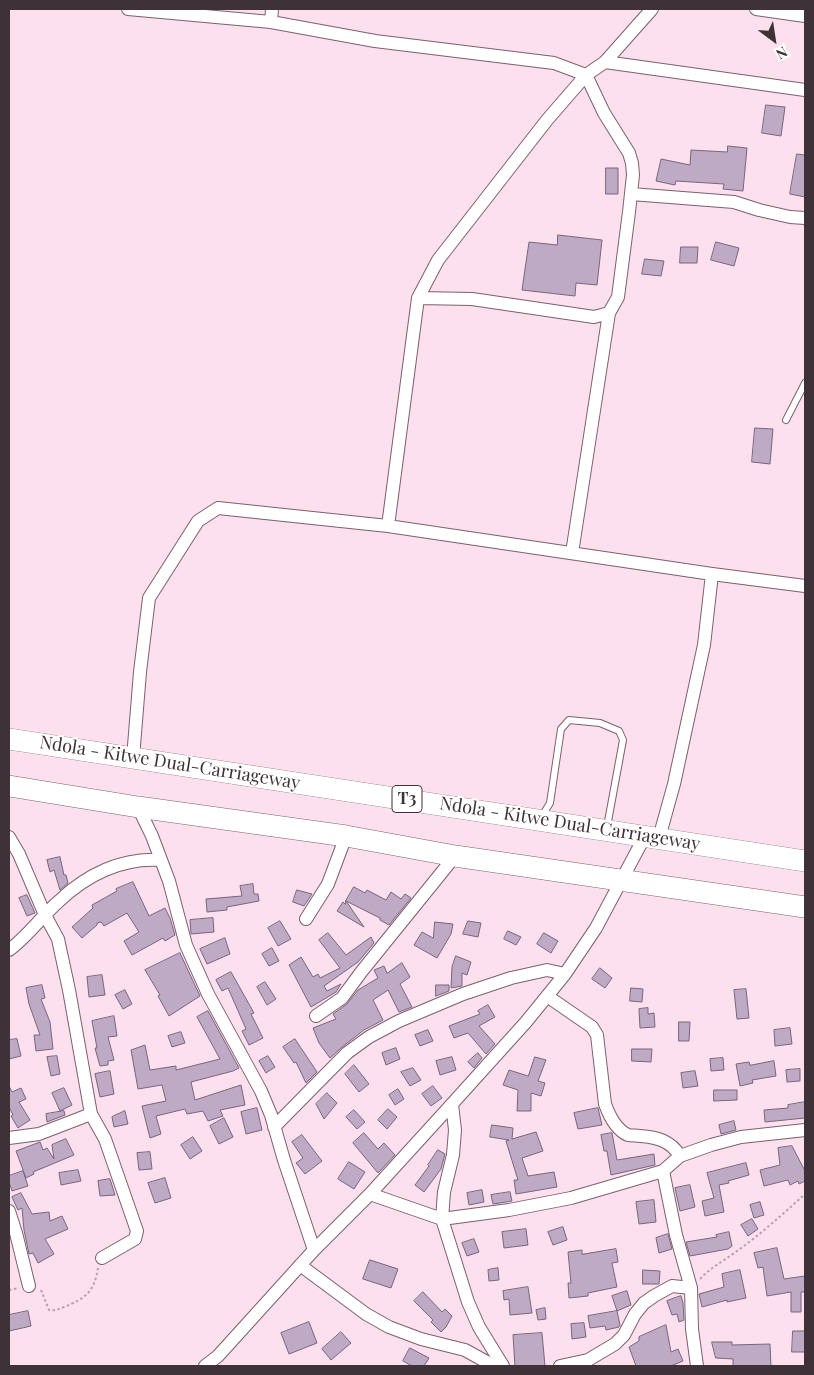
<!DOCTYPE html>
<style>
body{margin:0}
#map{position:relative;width:814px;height:1375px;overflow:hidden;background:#fce0ed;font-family:"Playfair Display",serif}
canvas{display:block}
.frame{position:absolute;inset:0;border:10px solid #3e3137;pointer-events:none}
.north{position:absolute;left:749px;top:15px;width:50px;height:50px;-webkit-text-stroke:4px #fff;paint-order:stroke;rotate:149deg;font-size:14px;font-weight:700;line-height:20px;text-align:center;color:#3e3137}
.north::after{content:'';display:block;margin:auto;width:18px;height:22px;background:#3e3137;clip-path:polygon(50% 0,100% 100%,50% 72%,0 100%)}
</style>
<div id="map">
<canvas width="814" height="1375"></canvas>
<div class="frame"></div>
<div class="north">N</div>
</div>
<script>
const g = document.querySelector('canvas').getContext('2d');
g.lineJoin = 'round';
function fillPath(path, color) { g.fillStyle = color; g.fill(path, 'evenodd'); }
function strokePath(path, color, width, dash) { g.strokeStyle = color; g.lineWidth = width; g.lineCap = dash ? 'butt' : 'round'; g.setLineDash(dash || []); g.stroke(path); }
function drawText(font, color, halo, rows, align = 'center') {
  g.font = font + ' "Playfair Display",serif'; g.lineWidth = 4; g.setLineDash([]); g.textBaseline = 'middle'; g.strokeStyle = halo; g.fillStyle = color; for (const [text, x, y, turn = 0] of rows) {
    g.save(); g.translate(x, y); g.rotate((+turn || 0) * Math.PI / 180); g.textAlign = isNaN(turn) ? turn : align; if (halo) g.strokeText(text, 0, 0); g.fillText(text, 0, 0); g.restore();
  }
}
const building = new Path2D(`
 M766,105L785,107L781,136L762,133Z
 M728,146L747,148L743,191L723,189L724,184L676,181L675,185L656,181L661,159L690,165L691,150L727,152Z
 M797,154L805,155V197L790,194Z
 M606,168H618V194H606Z
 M558,235L602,240L597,285L576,283L575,296L522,290L529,242L557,245Z
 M716,242L739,248L734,266L711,260Z
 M681,247H698L697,263H680Z
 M645,259L664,261L661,276L642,274Z
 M755,428L773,429L770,464L752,462Z
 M60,857L64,875H66L68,883L60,890L54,870L50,872L47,860Z
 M133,882L149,916L165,908L170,918L175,935L165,941L163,938L132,955L124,941L139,932L127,913L104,926L101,922L97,923V925L82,938L72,927L93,908L92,905L117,891L116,889Z
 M253,884L254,894H258L259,901L227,907V910L207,912L206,899L242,896L240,886Z
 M354,887L365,893L367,890L386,900L391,892L401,899L405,894L411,898L389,925L380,920V918L346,901Z
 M297,890L312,894L304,906L293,902Z
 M27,895L35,913L27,916L19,898Z
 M346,901L364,927L337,911L343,902L345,904Z
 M213,918L214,932L191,934L190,920Z
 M280,921L291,939L278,946L268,928Z
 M468,921L481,923L478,937L463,934Z
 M435,922L453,924L451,934L437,958L414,945L422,932L433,938Z
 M508,931L521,937L516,945L504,939Z
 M328,933L346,955L371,937L374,943L358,962L324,986L327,991L341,984L336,992L311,1007L289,965L301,957L313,977L318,974L320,978L340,968L319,940Z
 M544,933L558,941L551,953L537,944Z
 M225,938L230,954L207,964L200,949Z
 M272,948L279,961L269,966L262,954Z
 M180,953L200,996L169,1016L158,996L160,995L145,970Z
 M456,956L471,962L467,975L462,973V986L451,988L452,967Z
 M402,963L410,977L400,984L412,1007L399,1012L388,990L373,1000L383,1020L364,1030L342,1047L330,1058L319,1043L313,1028L336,1019L333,1014L347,1004L358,990L378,978L374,970L384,966L387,973Z
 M600,968L612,978L605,988L592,979Z
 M231,972L254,1013L251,1014L263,1038L249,1045L242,1031L246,1029L228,988L222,991L216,980Z
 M102,975L105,995L89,997L87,977Z
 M265,982L276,999L267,1005L257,987Z
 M42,985L45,998L41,999L50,1022L53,1049L36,1051L34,1035H40L29,1004L26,988Z
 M436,985H449V991L436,996Z
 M631,988L643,989L642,1002L630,1001Z
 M746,989L749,1018L737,1019L734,990Z
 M125,990L132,1004L123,1009L115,995Z
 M488,1005L495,1017L479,1026L495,1044L486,1054L468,1033L454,1038L449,1026L480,1014L478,1011Z
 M648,1008V1014L654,1013L655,1027L640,1028L639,1009Z
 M208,1011L239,1068L233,1071L191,1082L195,1100L241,1085L245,1105L220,1110L223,1116L208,1121L203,1111L187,1114L185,1109L156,1116L161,1134L150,1138L142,1106L166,1101L162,1085L138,1089L131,1050L145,1045L150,1070L176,1066V1070L220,1059L197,1017Z
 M114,1016L117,1036L108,1037L114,1060L108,1061V1065L100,1066L95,1048H97L92,1021Z
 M679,1022H690L689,1041H679Z
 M790,1028L792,1044L775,1046L774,1030Z
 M428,1030L433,1041L420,1046L415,1035Z
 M181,1032L185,1043L172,1047L168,1036Z
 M17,1039L21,1056L9,1059V1040Z
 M295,1039L317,1072L306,1083L296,1062L294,1063L283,1047Z
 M396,1048L400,1059L386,1065L382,1053Z
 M632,1049H652L651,1062L632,1061Z
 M478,1053L482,1058L474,1068L468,1062Z
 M57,1056L60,1074L51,1076L47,1057Z
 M268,1056L275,1067L266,1073L259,1061Z
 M452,1057L456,1070L440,1075L436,1061Z
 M535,1057L546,1060L538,1081L545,1083L541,1096L531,1093V1111H517L518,1090L503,1085L509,1070L528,1076Z
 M723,1058L724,1070L711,1071L710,1059Z
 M774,1061L776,1076L752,1080L753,1083L740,1086L736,1064L749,1062L750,1065Z
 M354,1065L369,1084L359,1092L345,1074Z
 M413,1068L421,1080L410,1086L401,1072Z
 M800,1069V1081L787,1082L786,1070Z
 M110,1071L114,1094L100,1097L95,1074Z
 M695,1071L698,1086L683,1088L681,1073Z
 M9,1086L12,1092L21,1088L26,1099L19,1102L30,1120L18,1128L11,1116L13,1115L9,1107Z
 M433,1086L442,1098L431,1106L422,1094Z
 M64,1088L72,1105L60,1111L52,1093Z
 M398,1089L404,1099L395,1105L389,1095Z
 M714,1090H737V1100L714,1101Z
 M327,1093L337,1103L324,1119L316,1104Z
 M805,1102V1118L765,1122L764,1110L788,1108V1105Z
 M257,1108L262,1130L246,1134L241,1112Z
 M598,1108L602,1125L578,1129L574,1113Z
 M388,1109L397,1117L387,1129L378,1120Z
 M354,1110L365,1122L357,1129L346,1117Z
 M64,1111L65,1115L47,1122L46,1114Z
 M125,1111L128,1124L114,1127L112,1117Z
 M224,1118L233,1137L219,1144L210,1126Z
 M734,1121L736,1130L721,1134L719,1125Z
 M492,1125L513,1128L512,1139L536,1132L543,1151L522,1158L528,1176L554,1172L557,1187L516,1194L514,1180H518L506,1141L509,1140L490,1137Z
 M364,1133L378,1149L384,1143L395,1155L378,1173L353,1143Z
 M612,1133L617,1160L654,1154L655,1165L611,1175L607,1151H604L601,1135Z
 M302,1135L322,1161L305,1174L296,1163L303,1158L292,1142Z
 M193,1137L202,1151L190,1159L181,1145Z
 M66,1139L74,1155L33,1172L34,1174L26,1178L16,1151L40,1142L43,1150L47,1148L54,1159L52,1145Z
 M792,1146L805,1171V1181L799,1184L798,1181L790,1185L788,1180L764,1186L760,1170L780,1165L778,1148Z
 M438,1150L445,1154L441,1169L424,1192L415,1185L429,1166L428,1165Z
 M150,1152L152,1169L139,1170L137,1153Z
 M349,1162L365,1172L354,1189L338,1179Z
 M746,1163L749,1175L728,1181L729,1183L719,1185L724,1212L705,1216L702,1201L714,1198L707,1173Z
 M78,1170L81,1181L61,1185L59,1173Z
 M23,1171L28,1186L12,1191L9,1182V1176Z
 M165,1178L171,1198L155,1203L148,1183Z
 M110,1179L115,1195L100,1196L98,1181Z
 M690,1185L695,1207L680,1211L675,1188Z
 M482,1190L484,1202L469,1205L467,1193Z
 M510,1192L512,1201L493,1204L491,1195Z
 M21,1193L32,1214L49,1212L50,1221L62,1216L68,1229L45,1239L54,1254L38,1263L33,1253L29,1254L24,1230L22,1208L18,1210L12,1197Z
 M654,1200L656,1222L639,1224L636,1202Z
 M760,1202L764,1215L754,1218L750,1205Z
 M752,1219L758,1229L748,1236L741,1225Z
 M563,1227L567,1240L553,1245L548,1232Z
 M526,1229L528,1245L504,1248L502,1232Z
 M729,1232L732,1246L728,1249L690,1256L686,1242L717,1237L716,1235Z
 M668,1234L672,1249L659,1253L656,1238Z
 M474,1239L479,1252L467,1256L462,1243Z
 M777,1248L784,1279L805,1276V1292H801V1312H791V1292L767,1296L763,1267L758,1268L754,1253Z
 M616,1249L618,1262L612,1263L617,1287L588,1293V1296L569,1298L568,1283H571L568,1252L582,1250V1254Z
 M370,1260L398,1269L391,1288L363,1279Z
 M498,1268L499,1280L489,1281L488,1270Z
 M643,1270L660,1271L659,1284H643Z
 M740,1270L746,1298L727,1302V1300L702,1307L699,1294L724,1287L722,1274Z
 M528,1287L532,1313L510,1315L509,1299L504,1300L503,1291Z
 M627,1291L631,1305L617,1311L612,1296Z
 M423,1292L442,1312L445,1309L452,1316L446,1327L441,1332L431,1322L433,1320L414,1301Z
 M681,1296L683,1303L684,1320L679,1322L677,1314L672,1315L667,1301Z
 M545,1308L546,1319L538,1320L536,1310Z
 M28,1311L31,1326L9,1331V1315Z
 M617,1311L620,1325L619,1327L606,1330L605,1326L590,1328L588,1316Z
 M309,1322L317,1343L289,1354L281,1333Z
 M584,1323L586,1337L572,1339L571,1324Z
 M666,1325L671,1352L678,1349L683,1361L671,1366H636L629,1347L639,1341V1337Z
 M793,1331H805V1352H792Z
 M341,1332L351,1343L331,1360L322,1349Z
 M542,1333L545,1366H515L513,1335Z
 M712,1342H732V1345L770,1344L771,1366H733V1359L716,1358Z
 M410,1348L429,1358L424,1366H412L403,1361Z`);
const path = new Path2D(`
 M700,1279C711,1267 724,1261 737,1251C761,1234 783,1214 805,1194
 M9,1290L19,1288
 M41,1290L49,1310C55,1311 59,1309 64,1307C86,1298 94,1292 98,1268`);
const service = new Path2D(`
 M786,420L805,383
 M542,816L550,803L561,729L569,720L600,723L619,731L623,740L607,827`);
const minor = new Path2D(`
 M128,9L271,22L375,41L554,63L586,75L604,113L629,153L632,163L633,175L629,212L618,297L609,313L594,317L472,299L418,298
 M756,9L805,16
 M271,22L272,9
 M605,62L805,90
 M631,194L734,202L759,210L790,217L805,218
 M388,526L418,298L438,260L547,120L586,75L605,62L652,9
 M572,553L609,313
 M133,758L140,672L149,598L198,521L218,508L388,526L712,574L805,586
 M138,807L152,836L169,881L186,945L208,994L261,1091L271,1115L284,1160L314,1250
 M9,837L19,854L45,915L58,939L69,990L91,1114L105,1139L137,1231L135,1239L102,1258
 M659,838L674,784L704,645L712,574
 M306,919L328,884L346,836
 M9,950C27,937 41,917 58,902C86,875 122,857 161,860
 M547,996L592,1027L597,1035L605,1104C609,1115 616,1130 628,1135C632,1136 636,1135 640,1136C657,1137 671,1141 680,1156
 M316,1016L342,998L362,971L455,856
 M452,1104L455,1130L453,1155L444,1192L442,1219L468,1302L479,1327L503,1366
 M274,1127L347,1053L369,1037L399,1021L463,994L511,978L547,970L565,974
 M9,1138L39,1134L91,1114
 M663,1171L676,1235L691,1288L692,1329L697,1366
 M370,1194L442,1219L509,1210L571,1198L663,1171L680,1156L711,1145L741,1137L805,1130
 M9,1211L16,1233L29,1286
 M300,1265L366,1314L389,1327L421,1339L465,1350L494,1366
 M205,1366L218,1356L314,1250L370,1194L452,1104L526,1022L565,974L596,928L645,836
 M560,1366L588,1360L615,1344L624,1335L635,1314L644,1303L654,1296L672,1286L691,1288`);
const trunk = new Path2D(`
 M9,739L805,861
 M9,786L138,807L346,836L455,856L805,907`);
const shields = [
 [407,799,30]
];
const shieldNames = [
 ["T3",407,799]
];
const streetNames = [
 ["Ndola - Kitwe Dual-Carriageway",170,763,9],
 ["Ndola - Kitwe Dual-Carriageway",570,824,9]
];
fillPath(building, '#beaac4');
strokePath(building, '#78657d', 1);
strokePath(service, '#7d5f6d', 8);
strokePath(minor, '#7d5f6d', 14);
strokePath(trunk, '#7d5f6d', 22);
strokePath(path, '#b7a0ab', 2, [2.5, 2.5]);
strokePath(service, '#fff', 6);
strokePath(minor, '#fff', 12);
strokePath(trunk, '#fff', 21);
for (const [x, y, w] of shields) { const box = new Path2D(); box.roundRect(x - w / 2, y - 13.5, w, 27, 4); g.fillStyle = '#fff'; g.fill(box); strokePath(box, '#3e3137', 1); }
drawText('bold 16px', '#3e3137', null, shieldNames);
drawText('18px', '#3e3137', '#fff', streetNames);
</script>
